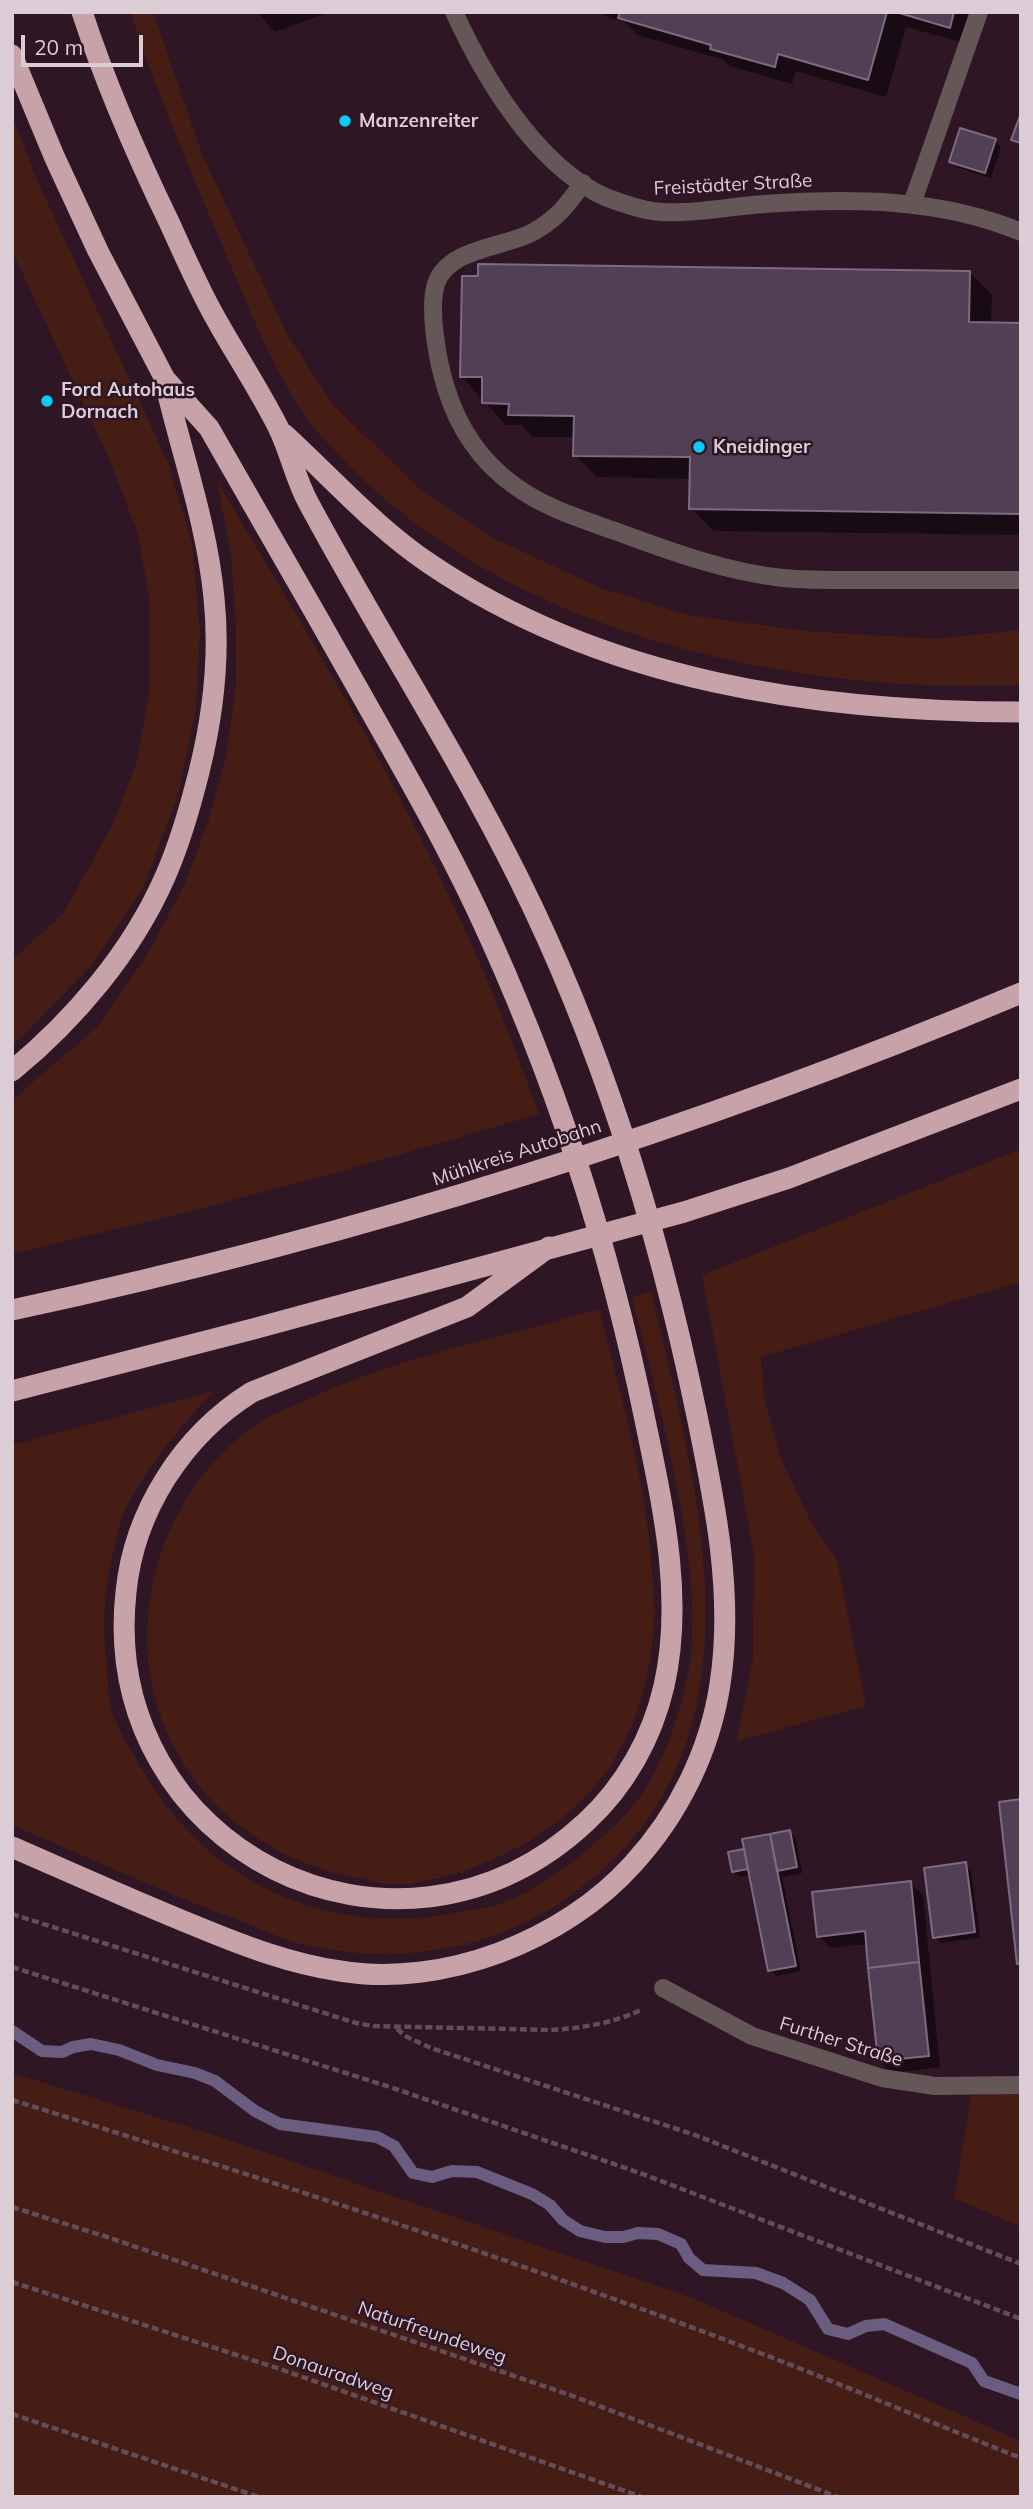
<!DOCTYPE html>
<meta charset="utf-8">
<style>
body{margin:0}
#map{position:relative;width:1033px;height:2509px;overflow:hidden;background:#2e1625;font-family:Mulish,sans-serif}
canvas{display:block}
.frame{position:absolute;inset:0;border:14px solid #dcccd5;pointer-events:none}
.scale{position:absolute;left:21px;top:35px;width:122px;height:32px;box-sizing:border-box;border:4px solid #dcccd5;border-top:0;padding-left:9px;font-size:21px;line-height:24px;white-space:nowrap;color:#dcccd5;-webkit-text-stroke:5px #2e1625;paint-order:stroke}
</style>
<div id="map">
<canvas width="1033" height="2509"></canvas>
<div class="frame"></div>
<div class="scale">20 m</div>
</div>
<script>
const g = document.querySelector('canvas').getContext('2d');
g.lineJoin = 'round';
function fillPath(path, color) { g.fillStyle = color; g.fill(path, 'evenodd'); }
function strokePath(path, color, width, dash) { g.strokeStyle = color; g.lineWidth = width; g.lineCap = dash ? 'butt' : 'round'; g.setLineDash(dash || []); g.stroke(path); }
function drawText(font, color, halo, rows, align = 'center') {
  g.font = font + ' Mulish,sans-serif'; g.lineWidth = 5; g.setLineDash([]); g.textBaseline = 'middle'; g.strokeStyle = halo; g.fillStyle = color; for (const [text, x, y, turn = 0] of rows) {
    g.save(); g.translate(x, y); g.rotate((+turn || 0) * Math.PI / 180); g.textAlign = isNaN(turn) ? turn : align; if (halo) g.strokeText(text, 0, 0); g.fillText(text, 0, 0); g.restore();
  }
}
const green = new Path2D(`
 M130,12H153L202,154L287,334L334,406L419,488L489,536L601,588L688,615L804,631L936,639L1021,630V685C790,695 510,634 346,462C336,451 325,441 316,430C278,382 250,311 226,254C192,175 158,94 130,12Z
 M12,116L37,180L168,463L192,543L200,632L196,709L177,798L143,888L92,965L12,1046V960L63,914L114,822L137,761L150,688V603L138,534L108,456L12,251Z
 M217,481C298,618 382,754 450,898C484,968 512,1040 539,1114L371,1163L196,1210L12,1254V1100L97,1027L146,957L184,886L208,822L226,757L236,683V626L231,554Z
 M1021,1149V1282L761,1357L764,1399L781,1459L810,1520L837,1560L866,1706L737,1741L753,1657L754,1554L702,1275Z
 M651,1291C700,1500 778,1758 561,1902C486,1952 397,1964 309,1946C285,1941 261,1929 238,1920C162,1892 87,1857 12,1825V1445L214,1391C180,1428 145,1467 123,1514C119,1523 118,1534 115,1544C105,1582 102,1618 106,1658C108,1674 107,1695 112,1711C119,1734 136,1758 148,1779C215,1889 340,1940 465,1911C477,1909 491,1907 503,1903C536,1890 567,1868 593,1845C608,1832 624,1818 636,1802C665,1766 686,1697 691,1652C696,1598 687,1544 678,1492C665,1426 649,1362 632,1298Z
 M599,1309C621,1396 647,1482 652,1572C653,1589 656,1607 654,1624C646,1744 590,1822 477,1866C457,1874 415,1886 393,1884C382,1884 370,1880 359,1878C223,1854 129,1737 150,1598C161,1529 198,1466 255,1425C269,1415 287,1409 302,1402C395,1357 500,1338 599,1309Z
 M12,2073L208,2133L695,2299L1021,2441V2497H12Z
 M1021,2092V2227L954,2198L971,2096Z`);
const shadow = new Path2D(`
 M257,12H330L275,32Z
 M601,12H977L968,44L906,27L886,97L796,71L792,84L730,66L724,60L638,35L625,22L607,17Z
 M995,141L1001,147L991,178L957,167L951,161Z
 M969,272L992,295L991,324L1021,325V535L714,531L691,508V479L597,477L575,455V437H533L521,425H506L461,376Z
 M789,1832L795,1837L802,1873L782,1877L801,1971L776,1976L770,1970L751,1875L740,1877L734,1871L746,1851Z
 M965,1864L971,1870L980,1938L941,1943L935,1937Z
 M911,1883L923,1895L940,2067L892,2073L879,2060L868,1944L831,1948L819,1936Z`);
const stream = new Path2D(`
 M12,2031L42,2051L62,2052L73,2047L91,2044L119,2050L157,2065L195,2073L215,2081L255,2111L280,2124L377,2137L394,2146L413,2173L432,2177L452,2171L477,2172L532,2194L550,2205L563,2220L580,2231L605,2237H623L638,2233L658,2234L681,2244L689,2258L703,2270L756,2273L783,2283L810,2300L828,2329L848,2334L866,2326L884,2324L972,2363L984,2381L1021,2394`);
const building = new Path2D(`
 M620,12H887L868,80L778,54L775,67L710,49L711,45L618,18Z
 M896,12H954L950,28Z
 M1021,113V143L1011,140Z
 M960,128L996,139L985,173L949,162Z
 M478,264L970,271L969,322L1021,323V514L689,509L690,457L573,456L574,416L508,415L509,404L482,403V377H460L462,276H478Z
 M1021,1799V1963L1017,1964L999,1802Z
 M790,1830L797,1867L777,1871L770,1834Z
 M770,1834L796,1966L768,1971L742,1839Z
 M744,1849L748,1869L732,1872L728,1852Z
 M966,1862L975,1932L933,1938L924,1868Z
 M911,1881L919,1962L868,1968L865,1931L817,1937L812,1892Z
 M919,1962L929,2056L878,2061L868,1968Z`);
const path = new Path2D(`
 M12,1914L283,2000L356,2023L373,2026L551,2030C583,2028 614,2023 643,2009
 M12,1967L393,2088L640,2173L1021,2319
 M397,2029L407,2037L431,2048L695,2135L1021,2264
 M12,2100C272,2181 532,2265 786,2363C865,2394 942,2427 1021,2458
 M12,2207L107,2237L573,2396L838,2497
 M12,2282L280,2369L642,2497
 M12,2414L259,2497`);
const lane = new Path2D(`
 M583,183C567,205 559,217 535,231C506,248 448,247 436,284C428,310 438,363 446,388C458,427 481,462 515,486C545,508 581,519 615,531C669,551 726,572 783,578C816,581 850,580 883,580C929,580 975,580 1021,580
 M912,204L979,12`);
const street = new Path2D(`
 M454,12C484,77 532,158 597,193C610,200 628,205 642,209C675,218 729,206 764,204C850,198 940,198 1021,232
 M663,1988L752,2036L882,2078L935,2086L1021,2085`);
const highway = new Path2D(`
 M12,55L54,156L98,251L165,379L209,428C260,517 311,605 361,694C401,765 442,836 477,910C553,1072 609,1244 645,1420C663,1507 684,1598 664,1686C652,1738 625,1786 586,1822C396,1999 98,1848 126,1592C134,1511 183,1435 252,1392L467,1307L549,1247
 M284,434C332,478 376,528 430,564C603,681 816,712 1021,712
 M12,1071C75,1019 132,952 165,877C180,843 190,808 199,772C213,716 220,656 214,598C207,524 182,455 165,382
 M12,1310C357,1236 695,1130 1021,993
 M12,1391L253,1329L684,1212L789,1178L1021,1089
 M12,1847C74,1874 136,1902 198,1927C244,1946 291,1964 340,1971C443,1988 564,1941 633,1864C678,1815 710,1751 720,1684C734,1595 715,1503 697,1416C659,1232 603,1048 519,879C455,750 376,629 308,502C295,478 290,451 278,427C258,387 232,349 211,310C196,282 183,253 170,224C137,156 106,85 82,12`);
const markers = [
 [345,121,7,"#0bcafa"],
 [47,401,7,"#0bcafa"],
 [699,447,7,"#0bcafa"]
];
const poiNames = [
 ["Manzenreiter",359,121],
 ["Ford Autohaus",61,390],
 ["Dornach",61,412],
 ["Kneidinger",713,447]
];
const streetNames = [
 ["Freistädter Straße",733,185,-3],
 ["Mühlkreis Autobahn",517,1153,-18],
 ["Further Straße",841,2042,17],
 ["Naturfreundeweg",432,2333,19],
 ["Donauradweg",333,2373,19]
];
fillPath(green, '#461d15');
fillPath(shadow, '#0007');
strokePath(stream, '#6b5d7f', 12);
fillPath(building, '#513f55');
strokePath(building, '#7e6b83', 2);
strokePath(path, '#634d5b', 4.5, [7, 3.5]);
strokePath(lane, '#655658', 18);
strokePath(street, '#655658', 18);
strokePath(highway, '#c7a2a8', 21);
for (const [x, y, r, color] of markers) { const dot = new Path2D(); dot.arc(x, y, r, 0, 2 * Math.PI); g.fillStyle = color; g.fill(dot); strokePath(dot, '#2e1625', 2.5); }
drawText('bold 19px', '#dcccd5', '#2e1625', poiNames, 'left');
drawText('19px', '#dcccd5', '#2e1625', streetNames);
</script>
